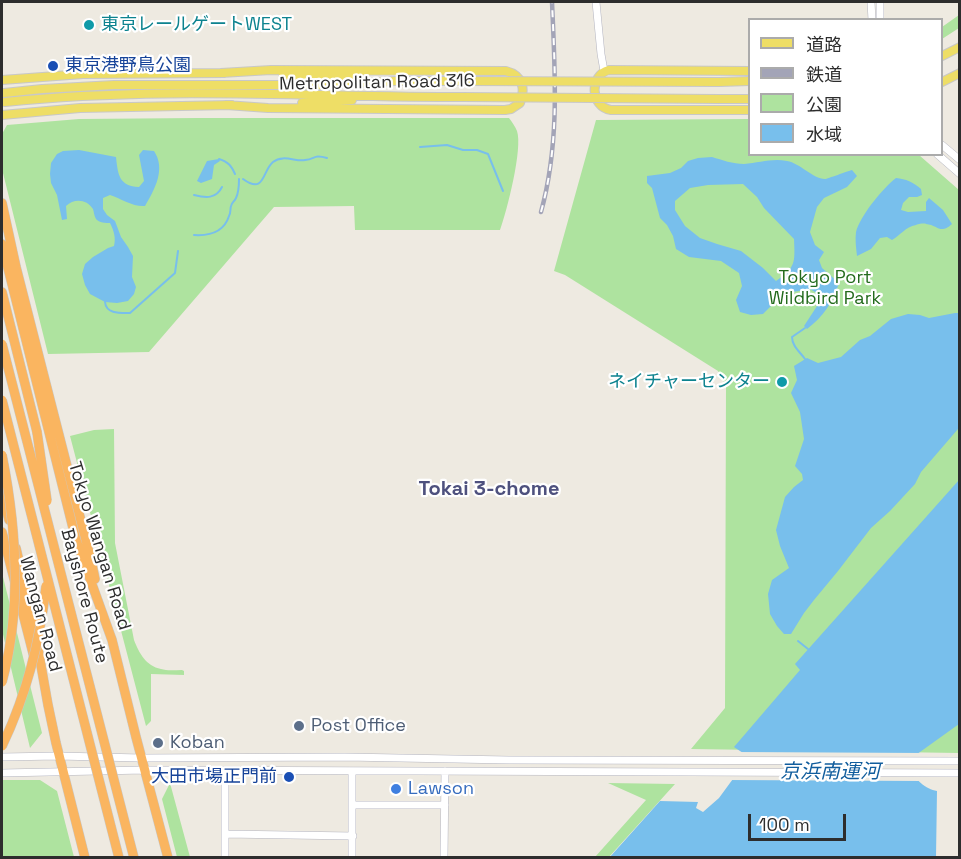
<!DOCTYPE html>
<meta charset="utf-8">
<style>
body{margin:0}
#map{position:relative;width:961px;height:859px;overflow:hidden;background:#eeeae1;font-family:"Space Grotesk","Noto Sans JP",sans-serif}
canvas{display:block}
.frame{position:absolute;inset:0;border:3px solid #2d2d2d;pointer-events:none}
.legend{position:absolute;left:748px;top:18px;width:195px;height:138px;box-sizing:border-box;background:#fff;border:2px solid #ababab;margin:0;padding:8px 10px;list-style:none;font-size:18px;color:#2d2d2d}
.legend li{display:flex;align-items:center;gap:12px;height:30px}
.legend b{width:30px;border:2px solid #ababab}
.scale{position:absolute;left:748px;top:814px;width:98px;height:27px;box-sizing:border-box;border:3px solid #2d2d2d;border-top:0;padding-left:8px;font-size:18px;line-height:21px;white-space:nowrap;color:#2d2d2d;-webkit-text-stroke:4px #fff;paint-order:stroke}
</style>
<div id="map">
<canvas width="961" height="859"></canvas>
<div class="frame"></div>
<ul class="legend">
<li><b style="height:8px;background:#eede66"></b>道路</li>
<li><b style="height:8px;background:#a3a4b7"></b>鉄道</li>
<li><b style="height:16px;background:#aee39f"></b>公園</li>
<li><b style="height:16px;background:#78bfec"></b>水域</li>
</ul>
<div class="scale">100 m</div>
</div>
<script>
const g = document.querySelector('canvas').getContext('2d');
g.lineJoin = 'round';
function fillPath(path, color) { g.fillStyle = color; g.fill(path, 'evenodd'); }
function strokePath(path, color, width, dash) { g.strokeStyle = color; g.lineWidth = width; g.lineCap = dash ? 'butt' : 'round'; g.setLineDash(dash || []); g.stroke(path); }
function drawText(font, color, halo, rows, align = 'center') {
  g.font = font + ' "Space Grotesk","Noto Sans JP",sans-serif'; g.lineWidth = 4.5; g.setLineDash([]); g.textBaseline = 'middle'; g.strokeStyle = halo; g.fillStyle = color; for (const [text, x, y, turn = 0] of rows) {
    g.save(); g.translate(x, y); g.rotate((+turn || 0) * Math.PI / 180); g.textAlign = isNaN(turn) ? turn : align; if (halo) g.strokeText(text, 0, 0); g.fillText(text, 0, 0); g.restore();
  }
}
const green = new Path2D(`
 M959,15V28L942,39V27Z
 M197,118H509C512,122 515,126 517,131C523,148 507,211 500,230H355L354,206L274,207L149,352L48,354L2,169V134L7,125L79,119Z
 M749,119L750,154L919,155L959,190V753L691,749L725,708L726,386L718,371L565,275L554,271L596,120Z
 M114,429L115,543L134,640C139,653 146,666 161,669C167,671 175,670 182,670L184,671V675L151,674V721L146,726L70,436L94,430Z
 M2,573L42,733L30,748L2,630Z
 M2,780H40L57,791L74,857H2Z
 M170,783L190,857H177L162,799Z
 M608,783L675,784L609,857H595L646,800Z`);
const water = new Path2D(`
 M79,150L116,157C118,175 119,186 139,187L144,181L139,155L143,150L154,151C166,169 155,189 145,206C133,207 122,199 110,195L103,198V209L107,215L115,221L121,237L128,247L133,256L132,277L136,287L134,294L128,301L117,303L105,302L90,294L85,285L82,274L85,264L93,257L108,248L114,246C116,238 114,231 110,223C106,223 99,223 96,219C94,216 94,212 93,209C87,199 74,198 66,206L67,219L62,220L57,195L51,183L50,174L51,163L57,154L63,151Z
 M712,157C722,160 733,164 744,164C759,163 772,158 787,161C800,163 813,179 825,179C827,179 848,171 852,170L857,176L847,187L824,198L817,207L810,232L815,245L824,252L819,260L822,268L839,283C833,302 823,317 807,329L804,326L819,303V297L815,292L810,289L787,293L779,298L763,314L751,315L740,312L736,300L742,286L739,273L721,261L689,257L676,249L673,236L667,225L660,218L652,188L647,183V176L670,173L681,168L688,161L698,158ZM743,184L757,197L764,208L794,239C795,263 796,267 776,281L763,268L741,251L717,244L700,238L685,226L675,210V201L690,188L708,185Z
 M219,159L220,161L214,165L212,179L201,183L197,181L207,161Z
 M896,178C906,179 913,182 921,189L922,195L917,197H909L903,203L901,210L908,212L926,211V202L929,198L943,210L952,224C940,235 938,225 926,224C925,223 917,224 916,225C905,227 901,235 892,240L887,237L880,238L871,249L857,256C856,248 855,239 856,232C860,216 883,188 896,178Z
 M955,313H960V425L958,429L921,472L915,484L890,511L871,528L838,571L814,600L804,613L791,634H784L777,626L770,614L768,594L772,580L789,568L780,546L776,530L785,497L794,487L803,480L802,474L795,466L804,439L800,412L791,393L797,380L794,366L807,358L818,363L841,357L860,340L870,336L891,319L908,314L920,315L929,318Z
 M959,480V724L913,757C913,761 911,764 912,768C914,780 926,789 937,791L936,857L609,858L660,801L698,802L696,808L703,812L719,798L749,757L734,747L800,670L795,664Z`);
const pier = new Path2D(`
 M736,752L925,753L916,759L915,768L923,781L728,780L745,758Z`);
const stream = new Path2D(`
 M420,147L447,145L463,150H477L488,154L503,191
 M219,159C228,162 231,165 235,174
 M243,179C265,195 262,171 273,162C283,154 296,162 305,160C316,159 313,154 327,158
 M194,195C206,198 216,199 222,187
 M194,235C210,236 224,232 229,216C231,213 230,209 231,206C232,202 234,202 236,198C239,192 239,186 239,179
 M105,302C106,314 120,313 130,313L175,273L178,251
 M805,359C800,352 792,346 792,337L805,328
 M798,641L808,649`);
const minor = new Path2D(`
 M596,2L601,54L604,71
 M871,2L872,20
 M880,2V20
 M942,145L960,160
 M937,154L960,174
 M2,757L58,756L141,758L345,757L509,760L960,761
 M2,773L145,770L960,773
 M352,805H445
 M225,834L353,836
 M225,858V771
 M352,858V771
 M444,858L445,771`);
const major = new Path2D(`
 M942,56L960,47
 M750,71L609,70C589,75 590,107 611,110H750
 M221,73L271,70L506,71C522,75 526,88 520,103L511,109L505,110L268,108L226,105
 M283,75L357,79
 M2,80L83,74L225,73
 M719,82L750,81
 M942,82L960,73
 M4,93L42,89L114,85H317L396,81H464
 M719,99H750
 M5,102C158,86 311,97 464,97
 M302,103L352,100
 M2,115L80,108L232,105`);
const highway = new Path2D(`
 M2,203L16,267L91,560L95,579
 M2,244L76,540L112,640L136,737L168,858
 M2,292L37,432
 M2,491L9,520
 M2,532L34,657
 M16,548L34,626L48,705L56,743L85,858`);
const rail = new Path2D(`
 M541,212C560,143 555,72 552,2`);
const majorBridge = new Path2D(`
 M464,81L719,82
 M464,97L719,99`);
const highwayBridge = new Path2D(`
 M2,344L134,858
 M2,400L119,858
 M37,432L47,501
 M2,455C17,530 22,608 2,682
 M2,746C26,696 40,642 46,586`);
const markers = [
 [89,25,6,"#0f9aa8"],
 [53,66,6,"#1a4fb4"],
 [782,382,6,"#0f9aa8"],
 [299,726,6,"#5c6f8a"],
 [158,743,6,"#5c6f8a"],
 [289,777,6,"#1a4fb4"],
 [396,789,6,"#3f7fe0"]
];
const cultureNames = [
 ["東京レールゲートWEST",101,25],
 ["ネイチャーセンター",770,382,"right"]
];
const transitNames = [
 ["東京港野鳥公園",65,66],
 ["大田市場正門前",277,777,"right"]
];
const streetNames = [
 ["Metropolitan Road 316",377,83,-1],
 ["Tokyo Wangan Road",99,546,73],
 ["Bayshore Route",84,596,75],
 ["Wangan Road",40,614,75]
];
const parkNames = [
 ["Tokyo Port",825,278],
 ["Wildbird Park",825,299]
];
const serviceNames = [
 ["Post Office",311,726],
 ["Koban",170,743]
];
const shopNames = [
 ["Lawson",408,789]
];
const neighbourhoodNames = [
 ["Tokai 3-chome",489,490]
];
const waterNames = [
 ["京浜南運河",830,773]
];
fillPath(green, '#aee39f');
fillPath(water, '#78bfec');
fillPath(pier, '#eeeae1');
strokePath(stream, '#78bfec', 2);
strokePath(minor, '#b4b5c0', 8);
strokePath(major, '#c8c8c8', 10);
strokePath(highway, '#c8c8c8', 10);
strokePath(minor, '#fff', 7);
strokePath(major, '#eede66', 8);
strokePath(highway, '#fab560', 9);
strokePath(rail, '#a3a4b7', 4.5);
strokePath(rail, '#fff', 2, [7]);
strokePath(majorBridge, '#c8c8c8', 10, []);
strokePath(highwayBridge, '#c8c8c8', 10, []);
strokePath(majorBridge, '#eede66', 8);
strokePath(highwayBridge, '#fab560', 9);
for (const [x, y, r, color] of markers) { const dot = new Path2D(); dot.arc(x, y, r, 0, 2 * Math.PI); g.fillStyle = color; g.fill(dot); strokePath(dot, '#fff', 2); }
drawText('18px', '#0d838f', '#fff', cultureNames, 'left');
drawText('18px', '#164399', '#fff', transitNames, 'left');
drawText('18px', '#2d2d2d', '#fff', streetNames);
drawText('18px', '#246b1d', '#fff', parkNames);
drawText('18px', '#4e5e75', '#fff', serviceNames, 'left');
drawText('18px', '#366cbe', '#fff', shopNames, 'left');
drawText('bold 20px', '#4e517e', '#fff', neighbourhoodNames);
drawText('italic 20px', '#115d9d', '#fff', waterNames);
</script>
